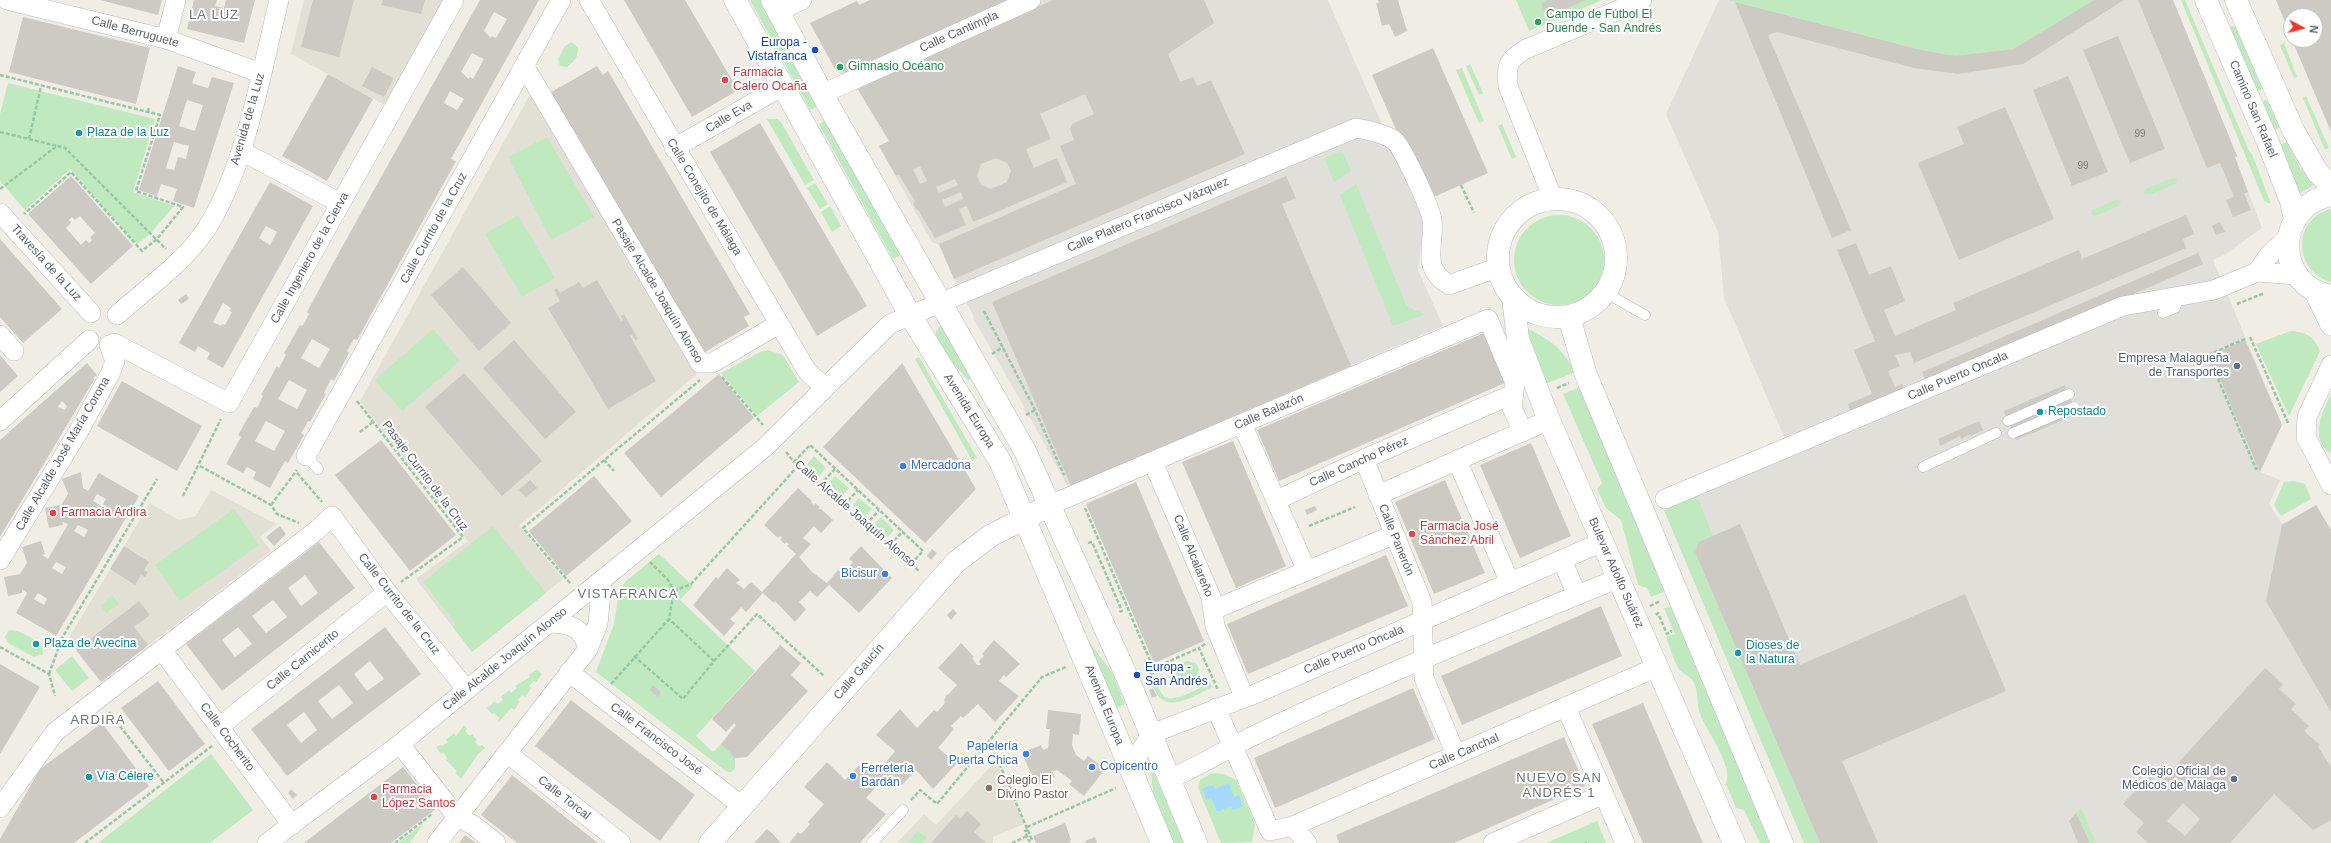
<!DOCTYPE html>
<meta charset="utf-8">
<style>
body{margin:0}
#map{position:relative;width:2331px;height:843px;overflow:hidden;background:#f0ede5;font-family:Helvetica,sans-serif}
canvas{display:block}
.north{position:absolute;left:2283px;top:8px;width:40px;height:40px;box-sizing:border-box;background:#fff;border:1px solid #bec0c2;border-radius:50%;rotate:97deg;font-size:11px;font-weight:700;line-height:16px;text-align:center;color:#5c6166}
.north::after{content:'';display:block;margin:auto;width:14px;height:18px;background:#f43427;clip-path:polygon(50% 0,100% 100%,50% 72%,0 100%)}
</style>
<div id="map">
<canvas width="2331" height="843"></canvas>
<div class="north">N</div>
</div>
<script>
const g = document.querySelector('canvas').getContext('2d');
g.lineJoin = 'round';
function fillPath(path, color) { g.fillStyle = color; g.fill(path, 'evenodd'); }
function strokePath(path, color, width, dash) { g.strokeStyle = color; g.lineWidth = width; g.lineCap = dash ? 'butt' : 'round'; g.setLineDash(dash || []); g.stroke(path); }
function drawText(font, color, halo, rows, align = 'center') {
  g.font = font + ' Helvetica,sans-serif'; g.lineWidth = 4; g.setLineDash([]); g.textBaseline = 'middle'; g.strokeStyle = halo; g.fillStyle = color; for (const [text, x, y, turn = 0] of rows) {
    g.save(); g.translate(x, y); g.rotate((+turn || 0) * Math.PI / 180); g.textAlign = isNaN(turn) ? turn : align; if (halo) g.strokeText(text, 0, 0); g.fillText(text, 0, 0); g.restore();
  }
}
const industrial = new Path2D(`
 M870,0H1328L1424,221L1418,270L1443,326L1068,487L1032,421L1023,409L1025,408L973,318L974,317L954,279L939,245L932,242L879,146L889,141L857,88L835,69L810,23L857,1L859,5Z
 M1719,0H1727L1921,50L2094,0H2173L2237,156L2235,157L2262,228L2226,254L2213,260L2282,425L2260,472L2280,480L2269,504L2282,524L2316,505L2331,530V843H1804L1664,510L1792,455L1724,298L1718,232L1666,114Z`);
const education = new Path2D(`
 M304,0H444L385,105L291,54Z
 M532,91L697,374L519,526L563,579L472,652L416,579L468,541L360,401Z
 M1045,112L1076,184L939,244L932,242L896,176Z
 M211,490L276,524L260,537L271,551L101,682L68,639L150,503L179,520L196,516Z
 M996,761L1024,824L993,837V843H897L924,814L936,825Z`);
const green = new Path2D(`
 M750,0H761L819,106L810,110Z
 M1516,0H1602L1529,31Z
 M1727,0H2094L2014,49L1955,56L1921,50Z
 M2181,0H2185L2249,151L2252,154L2271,204L2264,201Z
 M2231,26L2237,27L2262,87L2260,91L2256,90L2229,31Z
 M572,42L578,48C578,57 575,61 567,67L560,66L558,59L565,46Z
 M2284,43L2297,77L2294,78L2280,45Z
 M1470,64L1483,93L1479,95L1466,66Z
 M1462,68L1484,121L1479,123L1456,70Z
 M8,83L155,119L133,192L174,206L148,236L137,244L70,169L25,210L0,181V114Z
 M2306,96L2329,148L2325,150L2303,98Z
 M2265,100L2269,101L2280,127L2273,131L2262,104Z
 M767,119H777L781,122L814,180L805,185Z
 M828,119L902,254L893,259L819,124Z
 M1502,124L1516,157L1512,159L1498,126Z
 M547,137L594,217L551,240L508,157Z
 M2287,142L2300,168L2315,184L2298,194L2279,145Z
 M1342,151L1351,171L1334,182L1324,158Z
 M2173,178L2177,179L2176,184L2148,195L2144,193L2145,189Z
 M815,183L828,204L820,209L807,188Z
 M1356,184L1406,305L1414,310L1425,314L1393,326L1340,195Z
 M2116,200L2121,201L2119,206L2095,216L2091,214L2092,210Z
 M830,206L841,226L832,232L821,212Z
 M2331,209V282C2293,271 2292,219 2331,209Z
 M518,215L555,278L522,297L485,234Z
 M1514 260a45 45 0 1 1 90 0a45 45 0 1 1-90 0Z
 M941,324L972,375L970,379L968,380L952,362L936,336V332Z
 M1525,327C1551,341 1561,346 1575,372L1543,385Z
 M433,329L460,361L402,411L375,380Z
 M2291,331C2306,332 2314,336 2320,351L2289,416L2256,344Z
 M768,350L783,355L799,382L757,416L721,373L760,352Z
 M919,357L977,458L972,460L915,359Z
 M1580,387L1666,591L1651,597L1647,588L1638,585L1621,520L1606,508L1597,489L1602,483L1563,394Z
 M2331,394V453C2308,440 2323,411 2331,394Z
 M814,456L826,468L819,476L807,464Z
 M835,476L849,488L842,496L829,483Z
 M2294,481L2305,484L2311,499L2281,516L2274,505L2284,482Z
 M1697,496L1713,536L1699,542L1695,552L1820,843H1804L1664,510Z
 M859,498L872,509L865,516L853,505Z
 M234,509L259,545L180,601L155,565Z
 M881,517L894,530L888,537L874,525Z
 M493,526L546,593L472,652L453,627L456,624L423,582Z
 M659,554L693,586L680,600L755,671L696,736L713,752L721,744L735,758V768L732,772H727L596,672L614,624L619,592L625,582Z
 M112,595L119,604L106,613L101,606Z
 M1673,606L1773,843H1760L1744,810L1736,808L1726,784C1734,765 1706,732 1699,711C1697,701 1698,690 1693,681C1690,676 1682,674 1679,669C1673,660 1670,647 1666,637L1675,634L1664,608Z
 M9,630C19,629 34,639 42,646L43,654L34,657L8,643L5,637Z
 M1088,640L1113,674L1125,704L1116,708Z
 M72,656L89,678L72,691L55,670Z
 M1187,661L1196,663L1199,670L1196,677L1187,681H1179L1175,672L1179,664Z
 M537,669L542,674L536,682L534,681L529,686L531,688L525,697L522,695L517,700L520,702L514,710L511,708L498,723L499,718L494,713L492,714L487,708L495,701L497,704L503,700L501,697L509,690L511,693L517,688L515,686L530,677L529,675Z
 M1155,677C1157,683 1159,690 1163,695C1171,706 1200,687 1210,683L1212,687C1199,693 1173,711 1160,698C1156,694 1154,687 1151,682Z
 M464,725L467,729L465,731L470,736L472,734L477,740L475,742L479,747L482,745L485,748L478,754L461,779L455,773L457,771L446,760L447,758L443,752L441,754L436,747L440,745L442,746L448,742L446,740L454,733L456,736Z
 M211,754L253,810L210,843H98Z
 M1151,773H1154L1184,843H1174L1153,792Z
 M1212,773L1224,774L1236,780L1255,823L1252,842L1221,843L1198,788L1200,780ZM1235,797L1217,812L1211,798Z
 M2081,808L2096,843H2090L2076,813Z
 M1597,821L1606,843H1546Z
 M424,823L410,843H398Z
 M918,831L927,838L922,843H907Z`);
const water = new Path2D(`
 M1229,783L1234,797L1239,795L1243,806L1233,810L1231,806L1217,812L1211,798L1206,800L1202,789L1213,785L1215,789Z`);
const building = new Path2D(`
 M100,0H162L158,15Z
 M194,0H217L215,6L224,8L226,0H255L244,43L187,29Z
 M313,0H354L339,57L301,47Z
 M383,0H425L421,14L381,5Z
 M480,0H539L451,159L456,161L357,340L354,339L347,351L349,353L341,368L334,381L331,379L324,393L326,394L310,422L308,421L305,427L301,433L304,435L288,463L285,461L270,488L253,479L256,472L247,467L243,473L226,464L241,437L238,435L254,407L257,408L263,396L261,395L277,366L279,368L286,355L284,353L300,325L302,326L306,320L309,314L307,312L337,256ZM494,12L507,19L496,38L492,36L491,38L484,31ZM472,53L484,59L473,79L470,77L469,79L461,72ZM450,91L464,99L457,110L444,103ZM312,339L330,349L319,368L301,358ZM289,380L307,390L297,409L278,399ZM266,421L285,431L274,451L255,441Z
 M624,0H685L738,90L692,117Z
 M870,0H1008L846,72L835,69L810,23L857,1L859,5Z
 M1053,0H1204L1214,23L1168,54L1180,82L1193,77L1197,86L1211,80L1245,154L954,279L939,244L1076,184L1060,146L1074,140L1070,129L1072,124L1094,114L1085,94L1040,114L1051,139L1026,149L1034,168L1057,158L1067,182L973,222L967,206L959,209L966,225L935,238L919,211L916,209L913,204L915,201L899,175L896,176L879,146L889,141L857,88ZM996,158L1007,163L1011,171L1007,182L991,189L981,185L977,176L981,164ZM920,166L927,181L920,184L913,169ZM955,179L958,185L939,193L936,187ZM961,192L963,199L945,207L942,200Z
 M1378,0H1398L1407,31L1395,37L1389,24L1382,26L1376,3H1379Z
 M1548,0H1586L1547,17L1541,3Z
 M2094,0H2124L2023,64L1958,74L1914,68L1777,32L1768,35L1851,230L1832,238L1735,2L1921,50L1955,56L2014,49Z
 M2138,0H2173L2237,156L2235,157L2248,192L2244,193L2251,210L2233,217L2226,200L2234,197L2220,163L2207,168Z
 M2276,0H2331V132L2292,40H2315V16H2291V36Z
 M23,17L150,48L136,104L9,72Z
 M2118,36L2165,149L2130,163L2083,50Z
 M1433,48L1488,173L1427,200L1372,75Z
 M178,66L196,72L192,83L207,88H208L212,77L234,83L194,208L173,201L177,189L161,184L157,196L139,190ZM187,100L203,105L195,131L179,126ZM174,142L189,146L186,159L178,157L174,170L166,168Z
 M597,66L603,75L608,71L750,314L744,317L749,326L700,355L548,94Z
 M372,67L394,78L384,97L362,86Z
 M328,74L373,99L327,181L282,156Z
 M2068,76L2108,172L2072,186L2033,90Z
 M2005,107L2054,219L1959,260L1918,163L1964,144L1957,127Z
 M760,123L867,306L817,336L710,152Z
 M71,176L133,246L91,284L28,214ZM80,216L95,233L90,237L92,240L89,243L86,240L81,245L66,228L71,223L69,220L72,217L75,220Z
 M1286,176L1296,198L1282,204L1351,366L1071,486L992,302Z
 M270,182L313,206L223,368L207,359L210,353L198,346L195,352L179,343ZM266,226L277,232L270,245L259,238ZM223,303L231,308L229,311L232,312L225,325L222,324L221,326L213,322Z
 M2186,215L2194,234L2183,239L2186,248L1914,363L1910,352L1895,355L1900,366L1888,371L1895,387L1902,384L1905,392L1852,415L1848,404L1872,394L1854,350L1875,341L1837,250L1856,243L1869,275L1891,266L1905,301L1884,310L1895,336L1956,310L1953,303L2079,250L2082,259Z
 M2220,222L2225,232L2216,235L2212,226Z
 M0,239L62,309L23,343L0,317Z
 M2198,253L2203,264L1926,383L1922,372Z
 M463,267L511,323L479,351L431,295Z
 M597,280L621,321L623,320L621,316L624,314L638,339L635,340L632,335L630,336L656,381L608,409L548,308L560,301L554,290L557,288L560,293L579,282L583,288Z
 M186,294L189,299L181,304L178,300Z
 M1484,333L1505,383L1279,481L1257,430Z
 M514,340L576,412L545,439L483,368Z
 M2245,340L2282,425L2260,472L2210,356Z
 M0,355L18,376L0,392Z
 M87,363L97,375L93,378L94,380L0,537V440ZM62,401L67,406L65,410L58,407Z
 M902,363L976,489L925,543L823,447Z
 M464,373L542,461L502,496L425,407Z
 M719,374L754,418L661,497L624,453Z
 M122,381L202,426L177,471L97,426Z
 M2065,385L2077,414L2016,440L2004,411Z
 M1979,421L1983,430L1971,436L1970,434L1961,439L1960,436L1940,446L1938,439Z
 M381,440L456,535L410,571L335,475Z
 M1233,441L1286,566L1236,588L1182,462Z
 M1531,443L1571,536L1520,558L1480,465Z
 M81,472L83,488L88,491L99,473L139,496L56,636L16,613L27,593L22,589V593L8,596L4,577L20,574L27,563L22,547L41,541L45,554L42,555L48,559L68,524L62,522L63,525L49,528L45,508L61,505L68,494L62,479ZM97,494L106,499L102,506L93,501ZM78,525L88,530L84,537L74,531ZM56,562L66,567L62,574L52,568ZM38,593L47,599L44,605L34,599Z
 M594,476L632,521L566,576L529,531Z
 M530,480L537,488L526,497L519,490Z
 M1445,480L1485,573L1434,594L1395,502Z
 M1136,482L1204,641L1154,663L1086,504Z
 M798,488L812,501L811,502L814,505L815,503L820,507L818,509H821L833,520L821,533L814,526L803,538L811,544L799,557L812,572L827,583L838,570L842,574L846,570L848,573L852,569L850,566L853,562L849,559L861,546L892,578L859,613L829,585L817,597L810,591L799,602L806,609L795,622L775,601L774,603L763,593L746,612L741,607L738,611L730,619L735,623L724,636L693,605L716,577L718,579L727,568L740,580L736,583L744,589L751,582L762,592L796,554L787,546L789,544L786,542L785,544L780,540L782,538L780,536L778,538L764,525Z
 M2316,505L2331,530V712L2266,601L2282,525Z
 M1315,506L1317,510L1307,515L1305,510Z
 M1740,524L1800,665L1965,594L2006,691L1842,761L1878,843H1820L1695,552L1699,542Z
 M280,526L286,534L274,546L266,537Z
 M319,542L355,588L222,691L186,644ZM305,575L318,593L301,606L288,588ZM273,600L287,617L266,633L252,616ZM238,627L252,644L235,657L222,640Z
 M124,546L149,562L144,570L148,572L145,577L141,575L135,585L110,569Z
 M932,549L937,553L931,560L927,556Z
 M1386,555L1408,606L1248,674L1227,624Z
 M139,601L150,615L134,627L148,645L101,682L76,650Z
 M1601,606L1622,656L1462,725L1441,676Z
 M953,609L957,613L951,620L947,615Z
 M385,627L421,674L287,776L251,729ZM370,661L384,679L367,691L354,674ZM339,685L353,703L332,719L318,701ZM304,712L317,730L301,743L287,725Z
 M994,640L1020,664L1006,677L1004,675L999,681L1019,696L995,722L978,704L963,718L961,716L951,726L954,729L938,748L957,763L933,789L916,770L902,785L899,782L894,788L884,778L866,798L886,814L860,843H789L798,832L801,834L805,830L810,824L808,822L824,804L804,787L827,762L845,780L859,765L862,768L866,762L879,774L885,769L882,767L895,751L876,735L900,709L917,728L934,710L937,712L945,703L944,700L947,694L948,695L957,685L938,668L961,643L974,657L972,658L977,665H981L979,661L984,656L982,654Z
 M780,645L801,663L791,675L808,691L747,757L735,758L721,744L736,725L734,723L726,732L712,719Z
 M0,664L40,687L0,754Z
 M2265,668L2283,684L2279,689L2296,704L2291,709L2309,726L2304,731L2320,745L2318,747L2331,767V820L2313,830L2274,794L2230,843H2148L2136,832L2144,823L2123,804L2149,776L2158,785ZM2183,803L2200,819L2185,836L2167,821Z
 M158,681L205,744L169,771L121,708Z
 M653,685L661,692L658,697L650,690Z
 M1153,688L1157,696L1152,698L1149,690Z
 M1413,688L1435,739L1275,808L1254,758Z
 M571,700L695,795L660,841L535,746Z
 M1643,703L1684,799L1703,843H1643L1592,724Z
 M1048,710L1081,714L1079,735L1073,734L1072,745L1076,755L1084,761L1088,756L1105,769L1084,796L1069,784L1072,781L1057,770L1052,771L1055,777L1036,785L1022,753L1041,745L1043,750L1048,748L1050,729H1046Z
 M102,723L149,786L74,843H0V839L40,769Z
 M1564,737L1585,786L1454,843H1339L1336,835Z
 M403,767L436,809L429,814L391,843H304Z
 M512,775L536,794L598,843H517L481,815Z
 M291,789L297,795L293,799L288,793Z
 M967,811L981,824L974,832L986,843H931L956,815L960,819Z
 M2076,813L2090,843H2078L2069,821Z
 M1065,823L1071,840L1069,841L1071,843H1036L1033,836Z
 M767,829L773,834L781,843H754Z
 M465,835L476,843H459Z
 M1095,837L1097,843H1084L1087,840Z`);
const path = new Path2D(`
 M0,75L160,115L136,191L183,207L157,239L142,251L71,172L24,214
 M148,112L149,107
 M0,132L29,139L41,86
 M29,139L57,146
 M1461,185L1474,213
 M0,189L57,146L64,147L166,249
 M2237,304L2265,293
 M984,311L1035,410L1064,475
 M2250,337L2288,423
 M2245,339L2208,355L2256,469L2258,468
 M992,354L1003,347
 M722,377L763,425
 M1557,388L1569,383
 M357,401L463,537L401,582
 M1026,415L1035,410
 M360,432L373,422
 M786,452L794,462L919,571
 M604,460L614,471
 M794,462L810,445L923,551L911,564
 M200,466L271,505L277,514L299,523
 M297,473L322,502
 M820,485L835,469
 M183,496L221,419
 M271,505L297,470
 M844,505L858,490
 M1085,508L1155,672L1147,676
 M866,525L879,510
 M1309,526L1355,507
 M1088,543L1092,542L1122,611L1118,612
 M890,545L903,531
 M570,583L523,528L700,380
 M674,591L691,584L798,466
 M1650,606L1660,601
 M1656,615L1658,613L1667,634L1671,632V630
 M1205,644L1199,648L1218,690
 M0,647L49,674L55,696
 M634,656L683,699L714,661L669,619
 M714,661L757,614L824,676
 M1154,668L1199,648
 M49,674L62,638L157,479
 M611,684L669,619L674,591L668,580L650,562
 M109,712L164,783
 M990,742L1032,840L1029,841
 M911,800L920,790L937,804L1042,677L1066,667
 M1027,827L1116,788
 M1028,830L1025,831L1029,841
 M85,843L212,746
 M395,843L432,814
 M1012,843L1027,836
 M1585,843H1587`);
const lane = new Path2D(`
 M1606,293L1645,315
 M2163,313L2175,308L2179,296
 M2008,421L2069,394
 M2013,433L2074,407
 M306,456L318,469
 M1923,467L1996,433
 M872,843L903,810`);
const street = new Path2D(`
 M7,0L166,39L261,73
 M589,0L807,371L825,388
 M778,11L802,0
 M166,39L176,0
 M525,67L700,363H712L779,324
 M822,94L1031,0
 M674,148L783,86
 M241,151L340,203
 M1553,199L1508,86C1506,64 1508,60 1526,49L1642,0
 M0,213L91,313
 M2257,272L2269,255L2289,236
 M117,315C145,290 184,262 205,231C246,168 261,72 279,0
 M0,335L14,351
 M114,343L229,403L454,0
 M2331,365L2307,417L2306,437L2331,485
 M0,421L89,340
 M1242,424L1307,571
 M306,456L561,0
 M1364,459L1422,602L1424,678L1456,755
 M1457,460L1510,583
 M1153,462L1211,597L1215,626L1244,697
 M1378,495L1549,420
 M1665,499L2123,306L2214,290L2257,272L2297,275
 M1277,500L1364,459L1513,394
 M1050,505L1488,319L1515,383L1512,408L1523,432
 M0,560L80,429L110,374L115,361L109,345
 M1562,560L1577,595
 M1213,610L1393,535
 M550,623C572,624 582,627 588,649
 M162,650L292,825
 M569,672L742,806
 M1566,707L1625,843
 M1216,708L1270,831
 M219,727L387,592
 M400,744L457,817L473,825L496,843
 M507,753L621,843
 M1170,779C1199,766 1225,750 1253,736C1372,678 1496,629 1619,578
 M1135,780V760L1151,734L1255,694L1602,542
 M0,808L55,732L317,530L332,516L387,592L467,690
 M1293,826L1307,843
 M1270,831L1293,826L1657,667
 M267,843L400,744L764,448L890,324L1356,128C1368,130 1383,133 1394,140C1402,146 1431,209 1432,220C1435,247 1420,267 1449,285L1499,267
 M437,843L588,649L598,624L602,580
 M1493,843L1604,794`);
const secondary = new Path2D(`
 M735,0L910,315L1000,461L1162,843
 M772,0L831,110L1025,451L1128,679L1196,843
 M2206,0L2267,140L2291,201L2295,219
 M2236,0L2293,130L2318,173L2331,185
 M2331,195C2274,206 2274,286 2331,296
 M1498 258a59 59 0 1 1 118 0a59 59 0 1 1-118 0Z
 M2315,291L2331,324
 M1513,298L1518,339L1549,420L1734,843
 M1569,317L1586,375L1782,843
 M710,843L956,562L990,536L1037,512`);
const markers = [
 [1538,22,4,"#2e9e5b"],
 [815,50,4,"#1a4fb4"],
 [840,67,4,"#2e9e5b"],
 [725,80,4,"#e0444e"],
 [79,133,4,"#0f9aa8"],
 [2237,366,4,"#5c6f8a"],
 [2040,412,4,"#0f9aa8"],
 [903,466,4,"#3f7fe0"],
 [53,513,4,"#e0444e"],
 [1412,534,4,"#e0444e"],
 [885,574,4,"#3f7fe0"],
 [36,644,4,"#0f9aa8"],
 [1738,653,4,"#0f9aa8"],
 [1137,675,4,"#1a4fb4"],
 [1026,754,4,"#3f7fe0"],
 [1092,767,4,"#3f7fe0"],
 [853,776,4,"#3f7fe0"],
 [89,777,4,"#0f9aa8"],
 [2234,779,4,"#5c6f8a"],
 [989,788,4,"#8d6e63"],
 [374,797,4,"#e0444e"]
];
const numberNames = [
 ["99",2140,134],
 ["99",2083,166]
];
const leisureNames = [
 ["Campo de Fútbol El",1546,15],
 ["Duende - San Andrés",1546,29],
 ["Gimnasio Océano",848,67]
];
const streetNames = [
 ["Calle Berruguete",135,32,15],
 ["Calle Cantimpla",959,32,-24],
 ["Camino San Rafael",2253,109,67],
 ["Calle Eva",729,117,-30],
 ["Avenida de la Luz",248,119,-74],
 ["Calle Conejito de Málaga",704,197,59],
 ["Calle Platero Francisco Vázquez",1148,215,-23],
 ["Calle Currito de la Cruz",434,228,-61],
 ["Calle Ingeniero de la Cierva",310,258,-61],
 ["Travesía de la Luz",46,263,48],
 ["Pasaje Alcalde Joaquín Alonso",657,291,59],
 ["Calle Puerto Oncala",1958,376,-23],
 ["Avenida Europa",969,411,58],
 ["Calle Balazón",1269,412,-23],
 ["Calle Alcalde José María Corona",63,454,-60],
 ["Calle Cancho Pérez",1359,462,-24],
 ["Pasaje Currito de la Cruz",425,476,53],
 ["Calle Alcalde Joaquín Alonso",855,514,41],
 ["Calle Panerón",1396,540,68],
 ["Calle Alcalareño",1193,556,68],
 ["Bulevar Adolfo Suárez",1616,573,66],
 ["Calle Currito de la Cruz",399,604,52],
 ["Calle Puerto Oncala",1354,650,-23],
 ["Calle Alcalde Joaquín Alonso",505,659,-39],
 ["Calle Carnicerito",303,660,-39],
 ["Calle Gaucín",859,672,-49],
 ["Avenida Europa",1104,705,68],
 ["Calle Cocherito",227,737,53],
 ["Calle Francisco José",656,739,37],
 ["Calle Canchal",1464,752,-23],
 ["Calle Torcal",564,798,38]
];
const transitNames = [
 ["Europa -",807,43],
 ["Vistafranca",807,57],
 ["Europa -",1145,668,"left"],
 ["San Andrés",1145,682,"left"]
];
const healthNames = [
 ["Farmacia",733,73],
 ["Calero Ocaña",733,87],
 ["Farmacia Ardira",61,513],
 ["Farmacia José",1420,527],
 ["Sánchez Abril",1420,541],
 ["Farmacia",382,790],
 ["López Santos",382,804]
];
const cultureNames = [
 ["Plaza de la Luz",87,133],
 ["Repostado",2048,412],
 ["Plaza de Avecina",44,644],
 ["Dioses de",1746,646],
 ["la Natura",1746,660],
 ["Vía Célere",97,777]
];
const serviceNames = [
 ["Empresa Malagueña",2229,359],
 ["de Transportes",2229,373],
 ["Colegio Oficial de",2226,772],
 ["Médicos de Málaga",2226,786]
];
const shopNames = [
 ["Mercadona",911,466],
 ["Bicisur",877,574,"right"],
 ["Papelería",1018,747,"right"],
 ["Puerta Chica",1018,761,"right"],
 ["Copicentro",1100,767],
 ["Ferretería",861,769],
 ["Bardán",861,783]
];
const educationNames = [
 ["Colegio El",997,781],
 ["Divino Pastor",997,795]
];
const neighbourhoodNames = [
 ["LA LUZ",214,15],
 ["VISTAFRANCA",628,594],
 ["ARDIRA",98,720],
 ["NUEVO SAN",1559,778],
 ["ANDRÉS 1",1559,793]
];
fillPath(industrial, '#e0dfd9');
fillPath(education, '#e2dfd5');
fillPath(green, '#c0e9c0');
fillPath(water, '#a5d9ff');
fillPath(building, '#cdcac4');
strokePath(lane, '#b7bbbf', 11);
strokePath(street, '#b7bbbf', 20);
strokePath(secondary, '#b8bcc1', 23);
strokePath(path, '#97c8a4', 2.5, [4, 2]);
strokePath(lane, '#fff', 10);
strokePath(street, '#fff', 19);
strokePath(secondary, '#fff', 22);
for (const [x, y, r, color] of markers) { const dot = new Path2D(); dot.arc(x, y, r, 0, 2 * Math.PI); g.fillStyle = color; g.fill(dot); strokePath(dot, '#fff', 1.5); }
drawText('10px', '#787b7e', null, numberNames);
drawText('12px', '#27864d', '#fff', leisureNames, 'left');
drawText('12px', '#5c6166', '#fff', streetNames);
drawText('12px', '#164399', '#fff', transitNames, 'right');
drawText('12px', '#be3a42', '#fff', healthNames, 'left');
drawText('12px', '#0d838f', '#fff', cultureNames, 'left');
drawText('12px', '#4e5e75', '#fff', serviceNames, 'right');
drawText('12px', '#366cbe', '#fff', shopNames, 'left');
drawText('12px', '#785e54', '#fff', educationNames, 'left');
g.letterSpacing = '1px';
drawText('13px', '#6d7378', '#fff', neighbourhoodNames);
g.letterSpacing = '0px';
</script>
